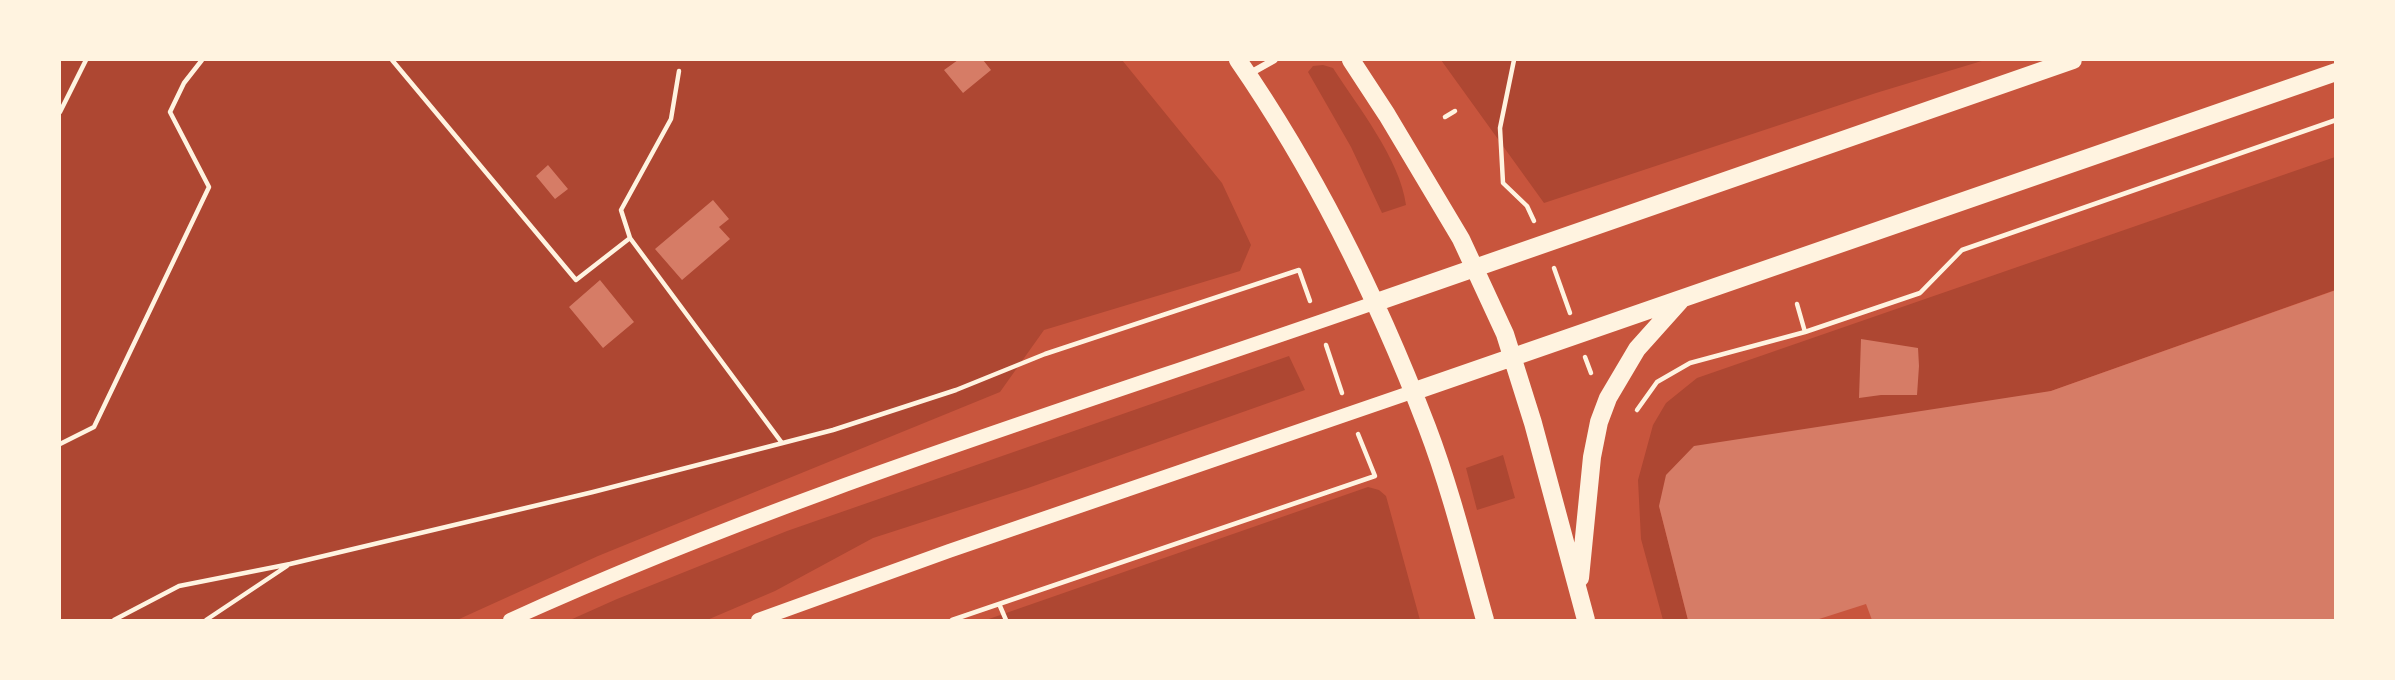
<!DOCTYPE html>
<style>
body{margin:0}
#map{position:relative;width:2395px;height:680px;overflow:hidden;background:#c8553d;font-family:Inter,sans-serif}
canvas{display:block}
.frame{position:absolute;inset:0;border:61px solid #fff3e0;pointer-events:none}
</style>
<div id="map">
<canvas width="2395" height="680"></canvas>
<div class="frame"></div>
</div>
<script>
const g = document.querySelector('canvas').getContext('2d');
g.lineJoin = 'round';
function fillPath(path, color) { g.fillStyle = color; g.fill(path, 'evenodd'); }
function strokePath(path, color, width, dash) { g.strokeStyle = color; g.lineWidth = width; g.lineCap = dash ? 'butt' : 'round'; g.setLineDash(dash || []); g.stroke(path); }
const green = new Path2D(`
 M60,60H1122L1222,183L1251,245L1240,271L1044,330L1000,392L598,556L457,620H60Z
 M1441,60H1985L1876,93L1544,203Z
 M1323,65L1333,68C1358,107 1400,159 1406,205L1382,213L1351,147L1308,72L1313,66Z
 M2335,157V290L2051,391L1659,506L1688,620H1663L1641,539L1638,480L1653,425L1666,403L1697,378Z
 M1289,356L1305,390L1028,488L873,538L775,591L707,620H570L617,599L787,531Z
 M1503,455L1515,498L1477,510L1466,468Z
 M1368,487L1379,490L1386,496L1420,620H986Z`);
const building = new Path2D(`
 M958,60H983L991,70L963,93L944,70Z
 M548,165L568,189L555,199L536,176Z
 M713,200L729,219L719,227L730,239L682,280L655,249Z
 M600,280L634,322L603,348L569,307Z
 M2336,290V620H1872L1866,604L1816,620H1688L1659,506L1666,475L1694,446L2051,391Z
 M1861,339L1918,348L1919,366L1917,395H1881L1859,398Z`);
const path = new Path2D(`
 M392,60L576,280L630,238
 M1514,60L1500,128L1503,183L1527,206L1534,221
 M679,71L671,119L621,210L630,238L782,443
 M60,112L86,60
 M1445,117L1455,111
 M1554,268L1570,313
 M1797,304L1805,332
 M1326,345L1342,393
 M1585,357L1591,373
 M1637,410L1657,382L1690,363L1805,332L1920,293L1962,250L2336,120
 M60,444L94,427L209,187L170,112L184,83L202,60
 M1000,606L1006,620
 M114,620L179,586L290,564L593,492L833,430L956,390L1045,354L1299,270L1310,301
 M206,620L287,566
 M952,620L1375,476L1358,434`);
const minor = new Path2D(`
 M1249,74L1274,60`);
const secondary = new Path2D(`
 M510,620C789,493 1085,404 1374,303
 M758,620L949,551L1412,392`);
const primary = new Path2D(`
 M1238,60C1316,173 1378,299 1427,427C1451,490 1467,556 1485,620
 M1351,60L1387,115L1461,239L1505,334L1533,423L1586,620
 M1374,303L2073,60
 M1412,392L2336,72
 M1580,578L1592,457L1599,422L1608,398L1637,349L1680,301`);
fillPath(green, '#ae4732');
fillPath(building, '#d67c66');
strokePath(path, '#fff3e0', 4.5);
strokePath(minor, '#fff3e0', 7);
strokePath(secondary, '#fff3e0', 14);
strokePath(primary, '#fff3e0', 18);
</script>
